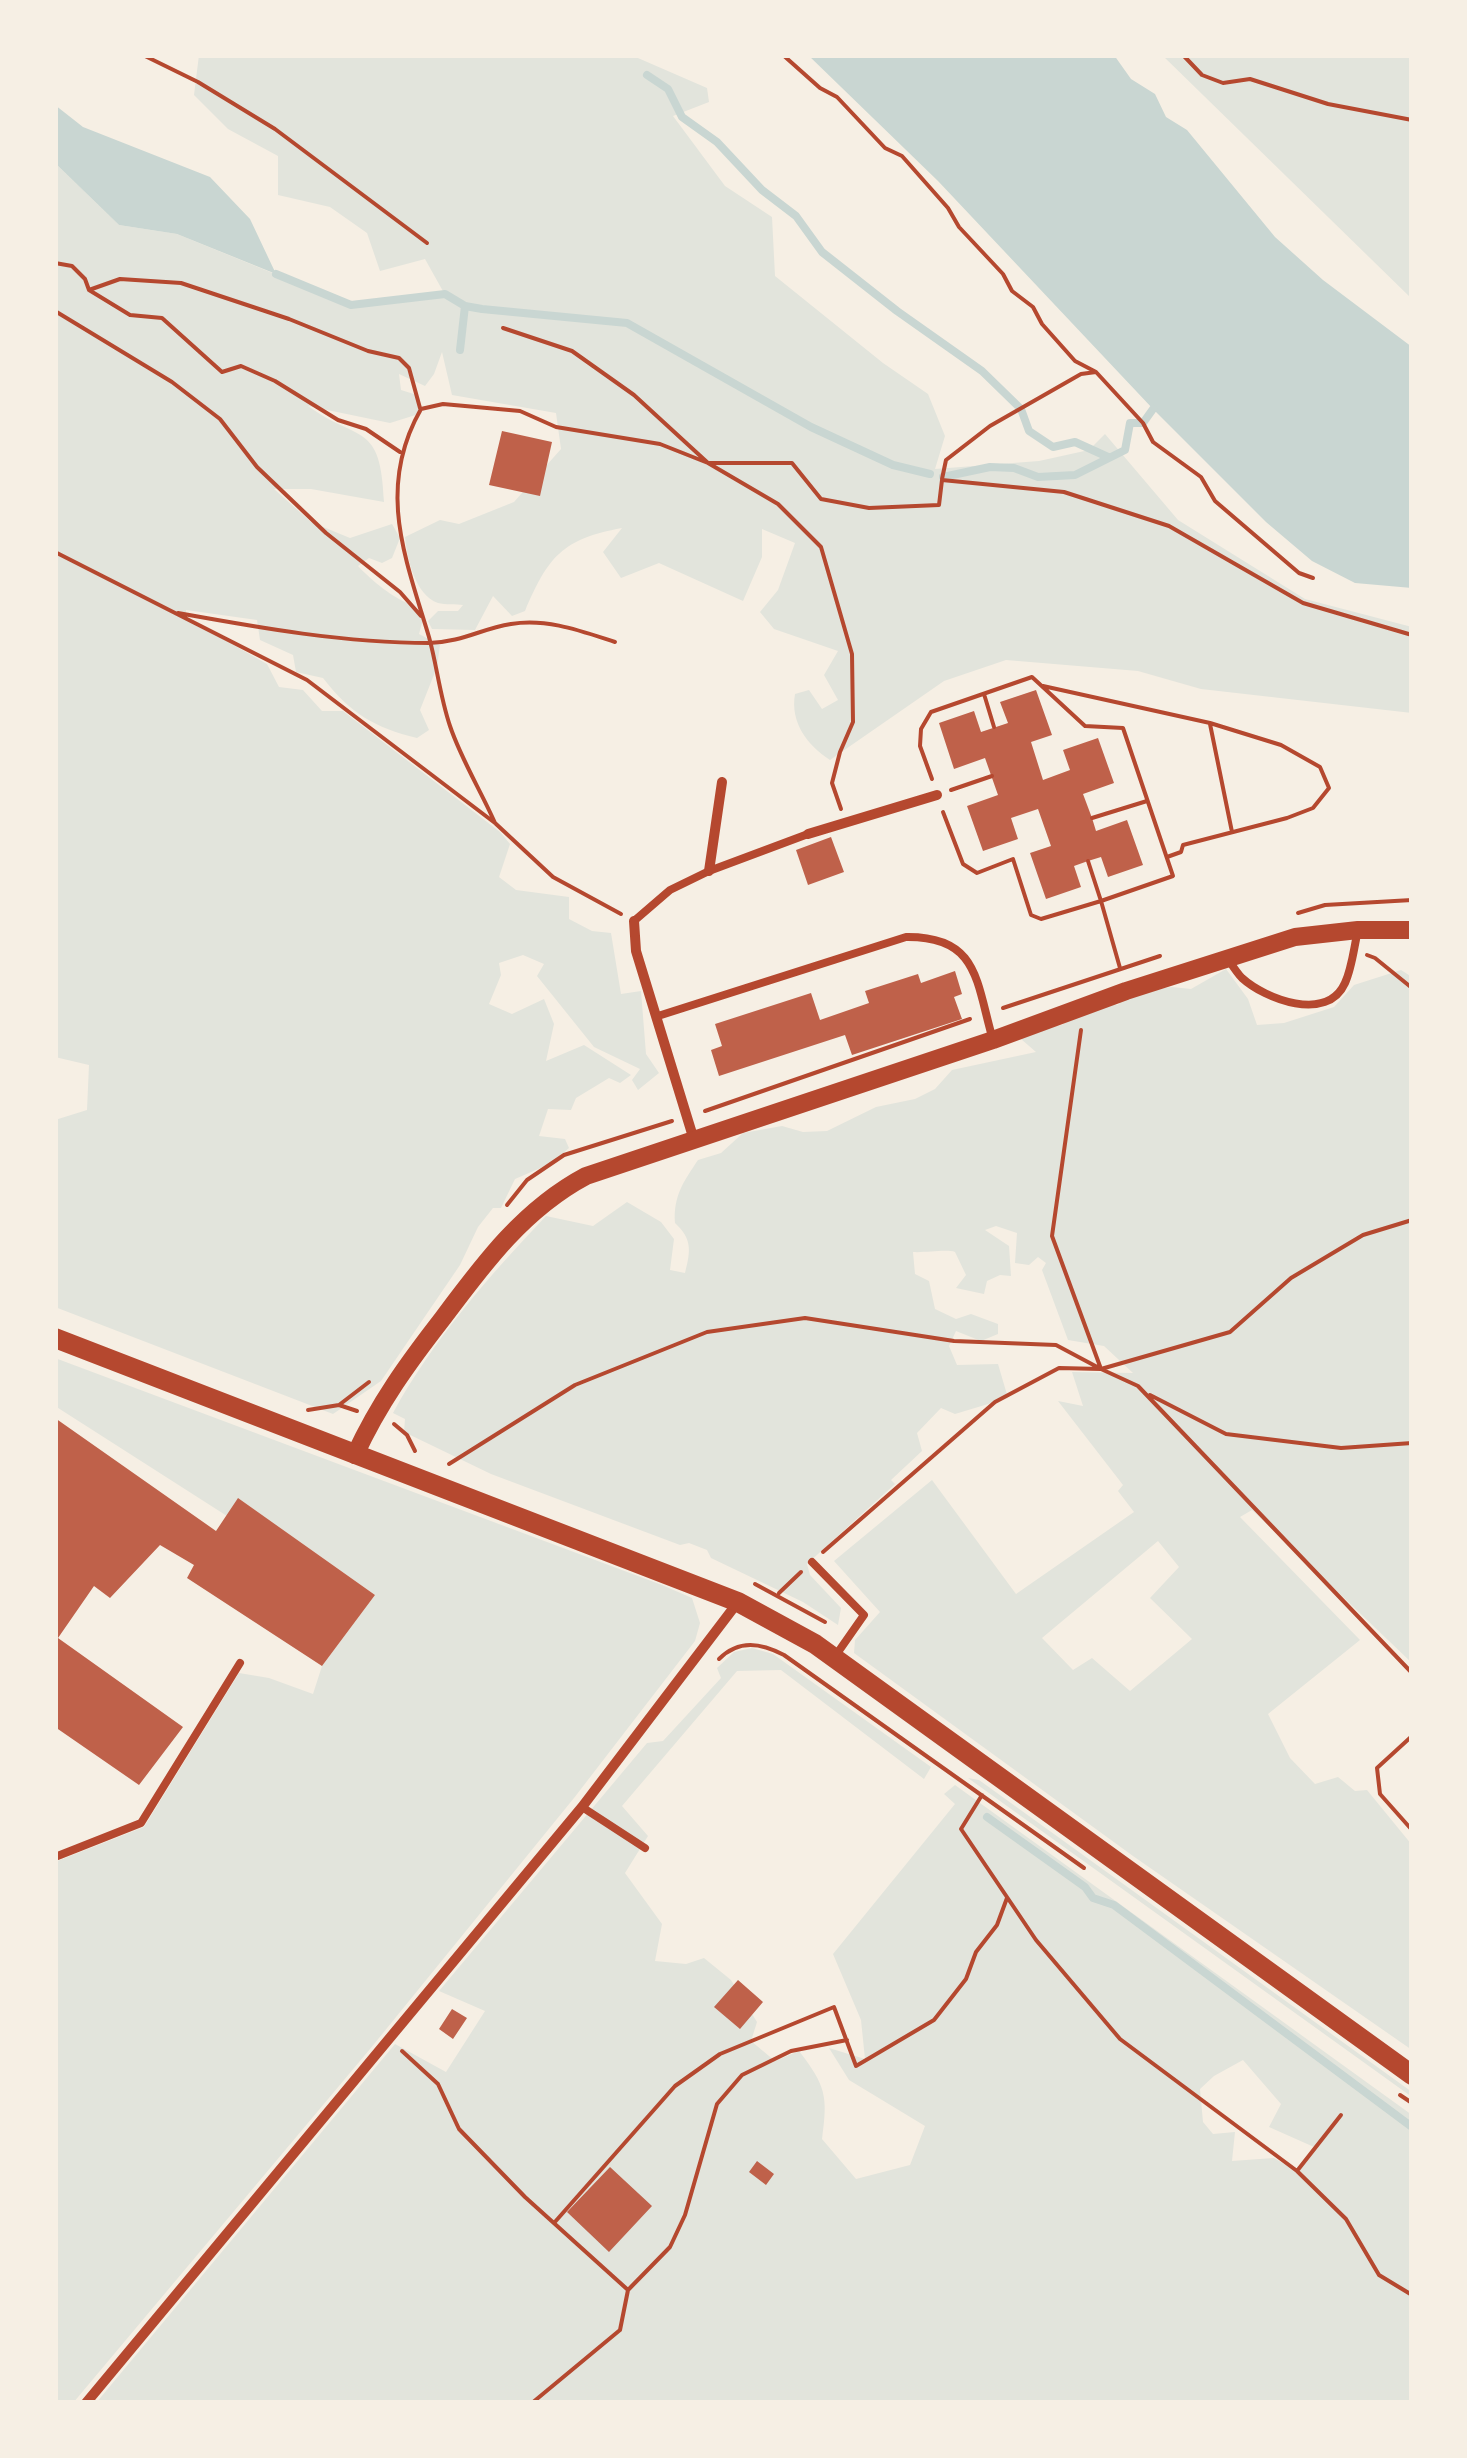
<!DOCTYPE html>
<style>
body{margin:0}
#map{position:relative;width:1467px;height:2458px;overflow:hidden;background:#f6efe4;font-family:Arial,sans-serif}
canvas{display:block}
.frame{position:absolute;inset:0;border:58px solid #f6efe4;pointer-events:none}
</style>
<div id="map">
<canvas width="1467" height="2458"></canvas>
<div class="frame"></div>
</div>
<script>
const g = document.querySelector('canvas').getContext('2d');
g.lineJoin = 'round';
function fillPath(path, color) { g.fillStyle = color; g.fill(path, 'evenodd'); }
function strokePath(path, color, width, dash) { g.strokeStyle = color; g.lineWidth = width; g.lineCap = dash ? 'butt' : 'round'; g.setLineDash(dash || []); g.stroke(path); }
const green = new Path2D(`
 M199,55H631L707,88L709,102L673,116L725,186L772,217L775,276L883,363L928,394L945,436L935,469L1039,461L1089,450L1105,434L1178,520L1305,599L1412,627V713L1201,689L1138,671L1006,660L944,681L830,760C807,745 790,722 795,694L809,690L822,709L838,700L824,675L838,651L774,629L760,612L778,590L795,543L762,529V557L743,601L659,563L621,578L603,552L622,528C562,539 548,557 525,611L512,616L493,596L475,630L432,629L428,621L438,611H458L463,605C456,604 445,605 438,603C415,595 407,558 405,537L440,520L459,524L514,502L561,449L556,413L452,395L442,352L434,374L425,386L399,374L401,390L417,395L422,413L390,423L308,406C359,443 381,421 384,502L311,489H274L311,522L350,538L392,524L400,538L392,558L382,563L369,558L358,566C371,580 395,600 413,605L423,619L419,634L440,645L437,667L420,710L429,730L417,738C375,728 350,713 323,678L296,672L293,655L260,640L257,620L186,610V618L267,664L279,687L303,690L322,711H343L500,832L510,844L499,877L516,890L569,897V919L592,931L611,933L621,994L641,991L646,1054L659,1073L638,1090L632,1080L640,1069L594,1047L537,976L544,964L523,955L499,963L501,975L489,1004L512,1014L544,999L554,1024L546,1061L584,1045L631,1075L620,1083L609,1078L576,1098L571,1110L548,1109L539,1136L565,1139L569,1148L552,1163L515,1179L501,1208H493L478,1227L460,1265L381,1381L333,1414L55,1307V1120L87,1110L89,1065L55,1057V163L119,225L177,234L351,305L444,293L425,259L380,271L367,233L330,207L278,195V156L228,129L194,95Z
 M1162,55H1412V299Z
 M1226,969L1248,999L1257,1025L1284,1023L1334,1007L1354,985L1401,970L1412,977V1663L1252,1510L1240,1517L1360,1640L1268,1714L1290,1758L1315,1784L1338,1777L1355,1791L1367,1790L1412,1845V2050L1133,1856L854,1653L855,1640L880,1612L834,1561L932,1480L1016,1594L1134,1512L1118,1491L1123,1485L1058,1401L1083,1406L1072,1372L1133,1373L1104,1346L1068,1340L1042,1270L1046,1263L1038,1257L1029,1265L1015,1263L1017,1233L996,1226L985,1230L1009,1246L1011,1276L1000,1275L987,1281L984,1294L956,1288L966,1275L955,1252C947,1249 924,1253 913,1252L915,1274L929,1281L935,1309L956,1319L971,1314L998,1324V1334L981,1341L956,1331L949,1346L957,1365L998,1364L1008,1398L955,1414L941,1408L917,1433L922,1451L891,1480L895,1484L807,1564L810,1575L841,1608L838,1625L803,1602L711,1558L707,1550L689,1543L680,1545L491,1474L404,1432L405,1419L393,1413C432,1341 490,1275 546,1216L593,1226L627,1202L661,1222L674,1239L670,1270L685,1273C691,1250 692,1239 675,1223C673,1196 684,1181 698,1160L721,1153L743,1133L782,1126L803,1132L827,1131L876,1107L915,1099L935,1089L952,1070L1036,1052L1021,1039L1038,1028L1062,1025L1097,1001L1118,1005L1131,987L1149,990L1172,987L1191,989ZM1158,1541L1179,1567L1150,1598L1192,1639L1130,1691L1092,1658L1073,1670L1042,1638Z
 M55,1358L662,1585L692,1598L700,1623L695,1641L574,1798L370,2049L73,2403H55V1862L144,1827L239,1673L269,1678L313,1694L322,1666L375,1595L239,1499L227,1516L55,1406Z
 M752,1648L773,1654L931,1767L924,1779L781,1670L737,1671L622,1806L648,1836L625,1873L662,1924L655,1961L686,1964L704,1958L731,1980L757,2022L751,2041L775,2061L799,2051C826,2086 828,2096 822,2139L856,2179L910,2165L925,2126L849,2080L829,2048L865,2059L861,2020L833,1954L955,1804L944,1794L955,1785L1412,2115V2403H96L395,2044L446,2072L485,2011L439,1991L647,1743L663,1741L721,1678L717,1668L734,1652ZM1243,2060L1281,2104L1269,2127L1314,2147L1296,2171L1274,2158L1232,2161L1235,2132L1213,2134L1203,2122L1200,2089L1214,2076Z
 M968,1778L979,1780L1412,2092V2097Z`);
const water = new Path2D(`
 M808,55H1114L1131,79L1155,94L1166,117L1187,130L1275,237L1323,280L1412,347V588L1355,583L1312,561L1266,522L1153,409L938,181Z
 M55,105L83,127L210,177L250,219L276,274L177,234L119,225L55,163Z`);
const stream = new Path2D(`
 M647,75L668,89L682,117L717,142L762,190L796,216L822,252L897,311L982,371L1021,409L1029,431L1053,447L1075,442L1108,457
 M276,274L351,305L445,294L465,306L482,309L627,323L811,427L893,465L930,474
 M460,350L465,306
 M943,477L990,467L1014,468L1038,477L1075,475L1125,450L1130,423H1143L1153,409
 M987,1817L1085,1887L1093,1898L1114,1905L1412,2127`);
const building = new Path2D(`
 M502,431L552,442L540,496L489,485Z
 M1036,690L1052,735L1031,742L1043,780L1070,770L1063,750L1098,738L1114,783L1083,794L1092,818L1096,831L1127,820L1143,865L1108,877L1101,857L1088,861L1074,866L1081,887L1046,899L1030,853L1051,846L1038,809L1011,818L1018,839L983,851L967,806L998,795L985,758L954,769L939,723L974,711L981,732L1008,723L1000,702Z
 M831,837L844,872L808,885L796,850Z
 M955,971L962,994L954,997L962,1019L852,1055L845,1035L719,1076L711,1050L722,1046L715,1024L811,993L820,1020L869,1003L865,991L918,974L921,983Z
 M55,1418L216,1531L238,1498L375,1595L322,1666L187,1578L194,1565L160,1545L110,1598L94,1586L58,1638L183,1727L139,1785L55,1727Z
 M738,1980L763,2002L740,2029L714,2007Z
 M452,2009L467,2018L453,2039L439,2029Z
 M757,2161L774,2174L766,2185L749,2172Z
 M610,2167L652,2206L609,2252L567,2212Z`);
const path = new Path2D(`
 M143,55L198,82L275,129L427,243
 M783,55L820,88L837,97L885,148L902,156L948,208L959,227L1003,274L1012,291L1033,307L1042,324L1075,361L1096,372L1143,423L1153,442L1201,477L1215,501L1299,573L1313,578
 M1183,55L1202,75L1223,83L1250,79L1328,104L1412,120
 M55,263L72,266L85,279L89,290L130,315L162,318L222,372L241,366L275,381L338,420L366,429L400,452
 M89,290L120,279L181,283L289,319L368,351L399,358L409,368L420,408
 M55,311L172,382L220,419L257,467L326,533L400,592L421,616
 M503,328L572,351L634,395L708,463H792L821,499L869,508L939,505L942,480L1064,492L1169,526L1303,603L1412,635
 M942,479L946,460L990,426L1081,374L1096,372
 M55,552L307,680L495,823L553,877L621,914
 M178,613C261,628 344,643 429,643C463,642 480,629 511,624C547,618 581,631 615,642
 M1043,686L1210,723L1281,745L1320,767L1329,788L1313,808L1287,818L1183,845L1181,852L1167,857
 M984,694L994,727
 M1210,724L1232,832
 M932,779L920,746L921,729L931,712L1032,677L1085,726L1123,728L1173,876L1101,901L1120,968
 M951,790L992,776
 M943,812L963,864L977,873L1013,859L1031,915L1041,919L1101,901L1088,861
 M1092,818L1147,801
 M495,823C481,791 461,759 450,726C440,697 437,666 429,637C405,557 376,488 421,409L443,404L520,411L556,427L660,444L708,463L778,504L821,547L852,654L853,722L840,752L832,783L841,809
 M1298,913L1325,905L1412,900
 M1367,955L1375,958L1412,988
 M1003,1008L1160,956
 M1081,1030L1052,1236L1101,1369
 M705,1111L970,1019
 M507,1205L527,1180L564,1155L672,1121
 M1150,1395L1226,1434L1341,1448L1412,1443
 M339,1405L369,1382
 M308,1410L339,1405L357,1411
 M394,1424L407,1435L415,1451
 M449,1464L575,1385L707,1332L805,1318L954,1341L1056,1345L1101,1369L1230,1332L1291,1278L1363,1235L1412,1220
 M823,1552L995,1402L1059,1368L1101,1369L1138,1386L1412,1673
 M755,1584L825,1622
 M779,1593L801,1572
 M719,1659C739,1639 761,1643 784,1655L1084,1868
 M1412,1736L1377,1768L1380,1794L1412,1830
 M982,1795L961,1829L1036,1940L1120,2039L1297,2171L1346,2219L1379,2275L1412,2295
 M402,2051L438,2084L459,2129L525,2197L628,2290L620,2330L532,2403
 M1400,2095L1412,2103
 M1297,2171L1341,2115
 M554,2223L675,2086L720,2054L834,2007L856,2066L934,2020L966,1979L976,1952L997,1925L1007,1898
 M628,2290L670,2247L685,2215L717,2104L742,2075L791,2051L847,2040`);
const service = new Path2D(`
 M634,921L670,890L709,871L808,834
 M1228,959C1232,965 1237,973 1242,978C1265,999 1327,1023 1345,983C1352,968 1354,947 1358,930
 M658,1016L906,937C979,936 976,982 993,1040
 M812,1562L864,1615L836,1655
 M582,1807L645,1848
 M55,1857L141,1823L240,1663`);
const minor = new Path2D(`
 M808,834L937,795
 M709,871L722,782
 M634,921L636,951L694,1140
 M86,2403L582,1807L738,1602`);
const tertiary = new Path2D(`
 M355,1455C379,1403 408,1363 443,1318C484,1263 524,1209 586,1176L993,1040L1126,991L1295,937L1358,930H1412`);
const secondary = new Path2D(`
 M55,1338L738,1602L815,1644L1412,2075`);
fillPath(green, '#e2e4dc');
fillPath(water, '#c9d6d2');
strokePath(stream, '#c9d6d2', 8);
fillPath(building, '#bf614a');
strokePath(path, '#b5482f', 4);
strokePath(service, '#b5482f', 8);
strokePath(minor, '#b5482f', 10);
strokePath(tertiary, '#b5482f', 18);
strokePath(secondary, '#b5482f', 20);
</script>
